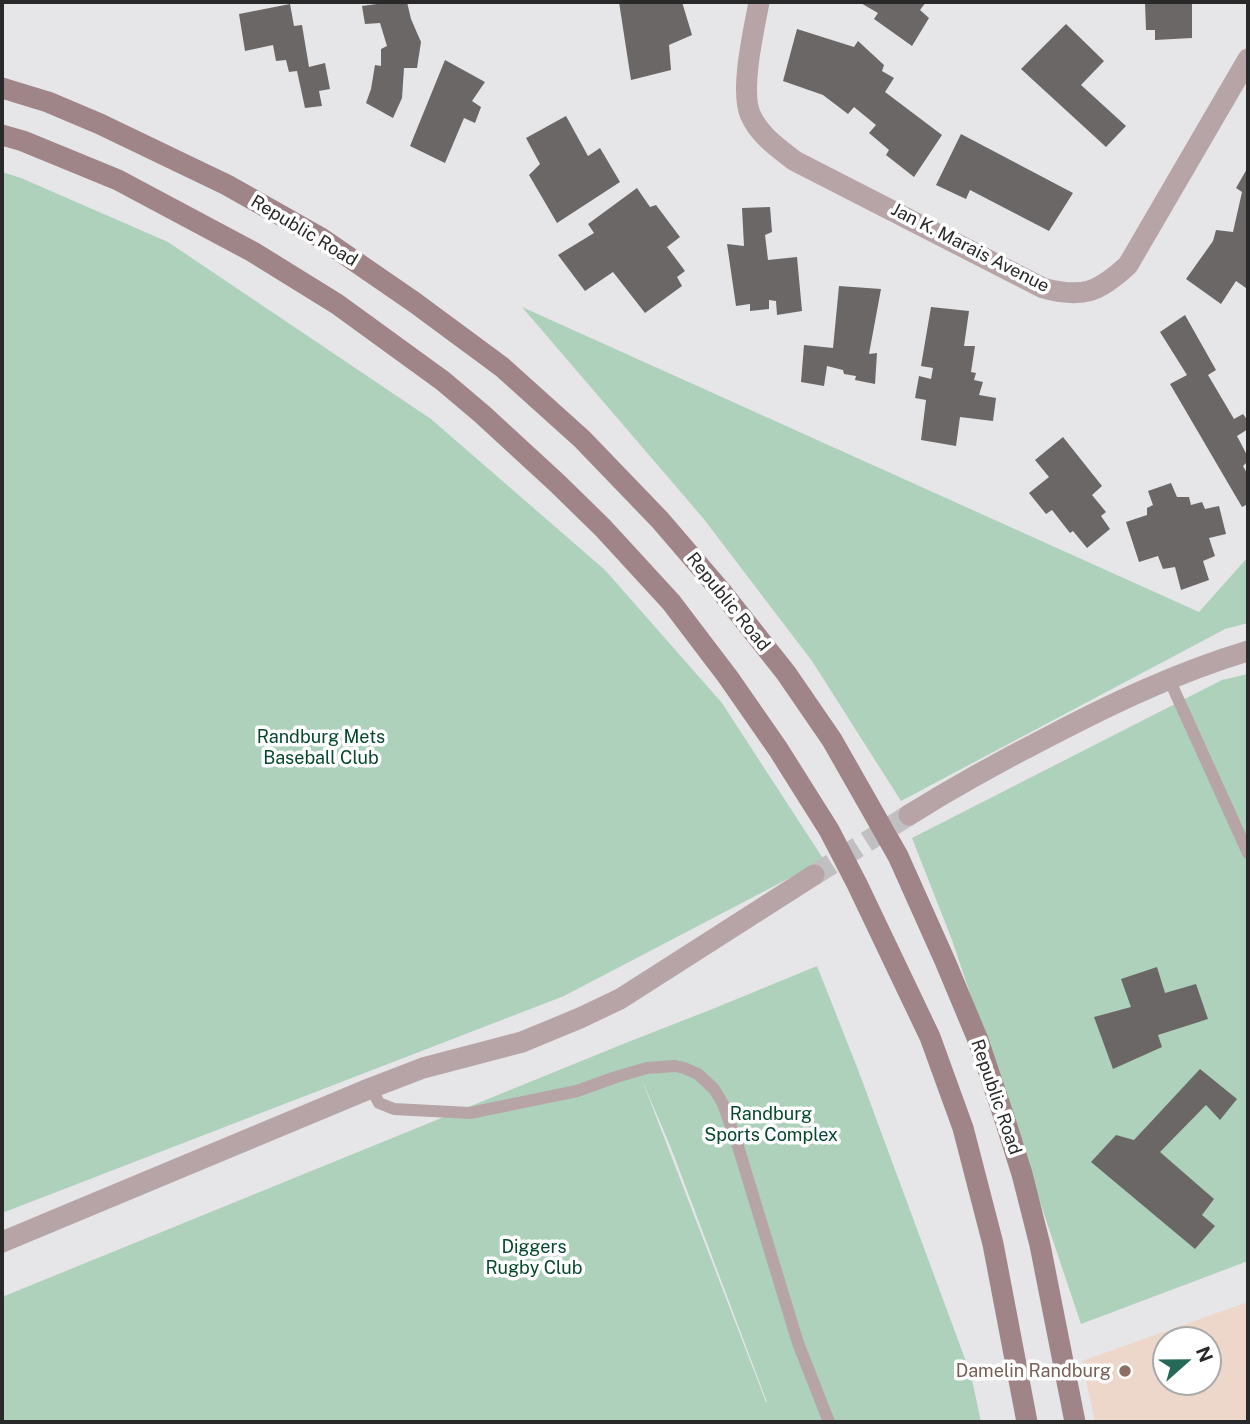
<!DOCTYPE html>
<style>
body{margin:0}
#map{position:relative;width:1250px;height:1424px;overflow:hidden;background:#e6e5e8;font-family:"Public Sans",sans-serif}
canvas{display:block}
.frame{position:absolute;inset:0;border:4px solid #29292a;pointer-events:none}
.north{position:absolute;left:1152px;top:1326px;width:70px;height:70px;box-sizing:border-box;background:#fff;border:2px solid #a9a9aa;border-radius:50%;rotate:69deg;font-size:19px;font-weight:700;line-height:28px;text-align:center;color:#29292a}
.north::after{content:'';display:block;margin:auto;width:24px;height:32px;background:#276959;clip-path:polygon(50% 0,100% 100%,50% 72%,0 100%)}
</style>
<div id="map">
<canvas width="1250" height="1424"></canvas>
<div class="frame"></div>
<div class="north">N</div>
</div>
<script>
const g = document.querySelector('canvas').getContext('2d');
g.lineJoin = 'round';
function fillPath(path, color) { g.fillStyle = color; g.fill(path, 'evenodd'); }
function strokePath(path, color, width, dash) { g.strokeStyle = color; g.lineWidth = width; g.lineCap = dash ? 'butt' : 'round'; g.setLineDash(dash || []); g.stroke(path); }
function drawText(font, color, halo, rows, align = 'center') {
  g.font = font + ' "Public Sans",sans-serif'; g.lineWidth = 7; g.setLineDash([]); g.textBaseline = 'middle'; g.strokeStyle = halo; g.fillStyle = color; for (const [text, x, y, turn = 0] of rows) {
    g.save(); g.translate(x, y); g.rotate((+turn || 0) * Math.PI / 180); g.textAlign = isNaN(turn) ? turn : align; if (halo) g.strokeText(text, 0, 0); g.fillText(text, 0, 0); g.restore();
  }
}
const education = new Path2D(`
 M1248,1302V1422H1095L1082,1361ZM1166,1340H1208V1382H1166Z`);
const green = new Path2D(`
 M2,172L21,178L168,242L431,419L605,570L722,703L824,860L564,996L2,1213Z
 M522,307L1199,612L1248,557V623L1225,629L901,801L812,661L703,518Z
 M1248,674V1261L1081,1324L952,940L912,838L1222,680Z
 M817,966L857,1067L971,1375L981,1422H3L2,1297L628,1042L715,1008ZM642,1080L671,1148L767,1402H766Z`);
const building = new Path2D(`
 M376,2H407L411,19L421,42L417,68H404L402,98L393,118L366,103L371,89L375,65L381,66V49L387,46L380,23L365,24L362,6L377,4Z
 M619,2H682L692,35L669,45L671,70L631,80Z
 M859,2H926L920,10L929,18L912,46L874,19L878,13Z
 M1145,2H1192V38L1155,40V30H1146Z
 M290,4L294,26L302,25L309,67L325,63L330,89L319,91L322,106L305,108L297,71L289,72L286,60L276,61L273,45L245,51L239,14Z
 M1066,24L1104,61L1081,85L1126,126L1106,147L1021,69Z
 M797,29L854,47L858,41L884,65L882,71L894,78L885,92L942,135L914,177L886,155L889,150L869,133L876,125L854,107L848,114L823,95L783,81Z
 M445,60L485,82L472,101L481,107L475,123L464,118L445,163L410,146Z
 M566,116L588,156L600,148L620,182L557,223L529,175L540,164L526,138Z
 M961,134L1073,193L1049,231L970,190L966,199L936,185Z
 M1248,167V294L1246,288L1236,281L1221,304L1186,279L1213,241L1216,230L1233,232L1242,192L1236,188Z
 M637,188L650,207L656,205L680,237L667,247L685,271L677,277L682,286L645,313L613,272L585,291L558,255L594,233L588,224Z
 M770,207L772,232L765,235L768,260L797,257L802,311L777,315L776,301L769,300V309L750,311V304L736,306L727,244L744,246L742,208Z
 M839,286L881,289L869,354L877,353L875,384L855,380L856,376L844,374L843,370L827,366L824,386L801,382L804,345L833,348Z
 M931,307L969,311L964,346H975L971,372L976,373L974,380L983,382L979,395L996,398L993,421L960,417L956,446L921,440L926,400L915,398L919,376L931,379L933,368L921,366Z
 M1185,315L1216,370L1208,375L1234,419L1243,414L1248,421V429L1237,436L1248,457V461L1243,466L1248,475V504L1242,507L1170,384L1187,375L1160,332Z
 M1063,437L1102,486L1092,495L1106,512L1101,516L1110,529L1087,548L1073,531L1070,533L1052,510L1046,514L1029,493L1049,477L1035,460Z
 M1171,483L1177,497H1189L1191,505L1202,502L1205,509L1219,506L1226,534L1209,538L1215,556L1203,561L1209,580L1181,590L1175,567L1163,569L1158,556L1139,562L1126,522L1147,515V508L1153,505L1148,491Z
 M1157,967L1165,993L1196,984L1208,1019L1158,1035L1162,1047L1113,1069L1094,1017L1131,1007L1121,979Z
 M1200,1069L1237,1099L1220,1120L1206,1105L1160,1152L1214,1199L1202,1215L1215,1226L1195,1249L1091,1162L1116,1135L1134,1140Z`);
const minorTunnel = new Path2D(`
 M814,875L909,815`);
const service = new Path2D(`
 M1169,679L1248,853
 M371,1088L379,1103L394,1109L470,1113L577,1091L616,1077L647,1068L675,1066L684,1068L698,1074L714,1089L723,1104L737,1143L798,1343L829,1422`);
const minor = new Path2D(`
 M759,2C754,30 740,88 750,114C759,135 778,148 795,161L1043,288C1083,299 1099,292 1128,265L1248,59
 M909,815C954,787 1001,761 1048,737C1113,703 1178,672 1248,651
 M2,1242L371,1088L423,1068L522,1042L580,1018L620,999L814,875`);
const secondary = new Path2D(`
 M2,88L48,102L100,124L227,185L321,238L414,302L502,367L582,439L660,520L721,591L786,673L832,740L898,856L945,961L978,1040L1005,1120L1022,1174L1040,1245L1075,1422
 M2,135L23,141L118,180L253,252L337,304L443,381L482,414L557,483L603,528L671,602L728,677L778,749L829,830L857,884L930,1037L963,1128L993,1244L1027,1422`);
const markers = [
 [1125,1371,7,"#8d6e63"]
];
const streetNames = [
 ["Republic Road",304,231,31],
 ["Jan K. Marais Avenue",970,248,27],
 ["Republic Road",728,602,51],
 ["Republic Road",996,1097,71]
];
const parkNames = [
 ["Randburg Mets",321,737],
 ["Baseball Club",321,758],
 ["Randburg",771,1114],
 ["Sports Complex",771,1135],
 ["Diggers",534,1247],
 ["Rugby Club",534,1268]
];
const educationNames = [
 ["Damelin Randburg",1111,1371]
];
fillPath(education, '#edd7cb');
fillPath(green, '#aed1bc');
fillPath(building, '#6a6766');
strokePath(minorTunnel, '#c0bfc2', 21, [21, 10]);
strokePath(service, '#b7a4a7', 12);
strokePath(minor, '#b7a4a7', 21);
strokePath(secondary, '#9f8488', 21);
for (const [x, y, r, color] of markers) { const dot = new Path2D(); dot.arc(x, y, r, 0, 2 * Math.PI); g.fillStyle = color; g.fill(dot); strokePath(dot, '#fff', 2.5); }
drawText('18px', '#29292a', '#fff', streetNames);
drawText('18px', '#05482d', '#fff', parkNames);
drawText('18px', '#785e54', '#fff', educationNames, 'right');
</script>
